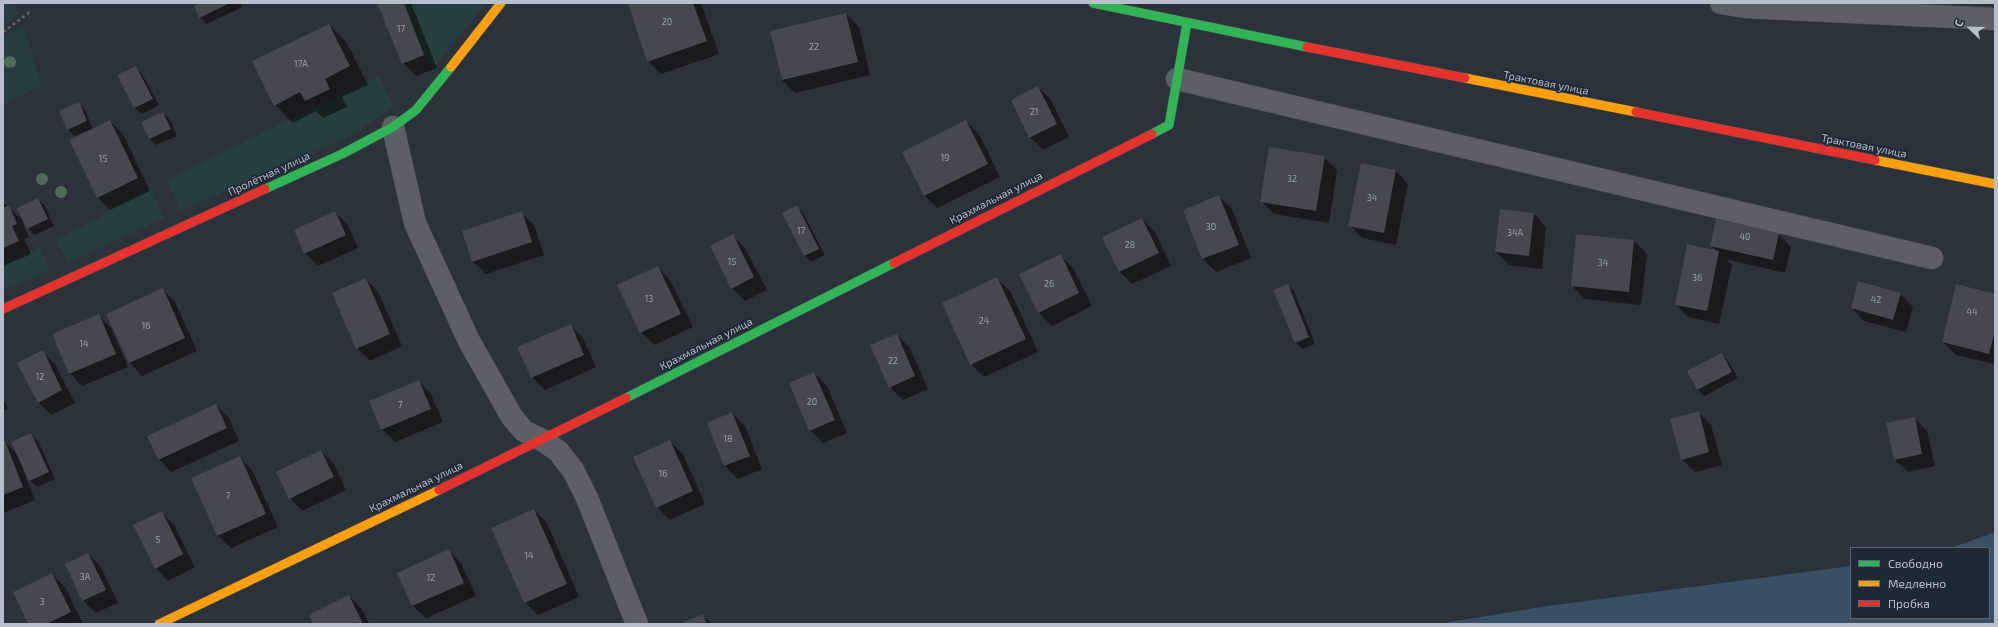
<!DOCTYPE html>
<meta charset="utf-8">
<style>
body{margin:0}
#map{position:relative;width:1998px;height:627px;overflow:hidden;background:#2b3239;font-family:"Exo 2",sans-serif}
canvas{display:block}
.frame{position:absolute;inset:0;border:4px solid #b6bfca;pointer-events:none}
.legend{position:absolute;left:1850px;top:547px;width:140px;height:72px;box-sizing:border-box;background:#1e2934;border:1px solid #5b6570;margin:0;padding:5px 7px;list-style:none;font-size:12px;color:#b6bfca}
.legend li{display:flex;align-items:center;gap:8px;height:20px}
.legend b{width:20px;border:1px solid #5b6570}
.north{position:absolute;left:1950px;top:8px;width:40px;height:40px;-webkit-text-stroke:3px #1e2934;paint-order:stroke;rotate:293deg;font-size:11px;font-weight:700;line-height:16px;text-align:center;color:#b6bfca}
.north::after{content:'';display:block;margin:auto;width:14px;height:18px;background:#b6bfca;clip-path:polygon(50% 0,100% 100%,50% 72%,0 100%)}
</style>
<div id="map">
<canvas width="1998" height="627"></canvas>
<div class="frame"></div>
<ul class="legend">
<li><b style="height:5px;background:#30b455"></b>Свободно</li>
<li><b style="height:5px;background:#ff9f0a"></b>Медленно</li>
<li><b style="height:5px;background:#e5322d"></b>Пробка</li>
</ul>
<div class="north">С</div>
</div>
<script>
const g = document.querySelector('canvas').getContext('2d');
g.lineJoin = 'round';
function fillPath(path, color) { g.fillStyle = color; g.fill(path, 'evenodd'); }
function strokePath(path, color, width, dash) { g.strokeStyle = color; g.lineWidth = width; g.lineCap = dash ? 'butt' : 'round'; g.setLineDash(dash || []); g.stroke(path); }
function drawText(font, color, halo, rows, align = 'center') {
  g.font = font + ' "Exo 2",sans-serif'; g.lineWidth = 3.5; g.setLineDash([]); g.textBaseline = 'middle'; g.strokeStyle = halo; g.fillStyle = color; for (const [text, x, y, turn = 0] of rows) {
    g.save(); g.translate(x, y); g.rotate((+turn || 0) * Math.PI / 180); g.textAlign = isNaN(turn) ? turn : align; if (halo) g.strokeText(text, 0, 0); g.fillText(text, 0, 0); g.restore();
  }
}
const green = new Path2D(`
 M3,3H15L18,14L3,25Z
 M404,3H486L434,68L424,55Z
 M23,25L42,85L3,106V38Z
 M379,76L394,107L345,138L181,211L167,180Z
 M151,188L164,218L68,263L56,239L103,216L102,212Z
 M40,247L50,270L3,291V265Z`);
const water = new Path2D(`
 M1995,532V624H1438L1540,607L1851,566V618H1989V548H1951Z`);
const shadow = new Path2D(`
 M202,3H240L242,7L207,24L200,17Z
 M378,3H411L437,68L416,76L403,63Z
 M632,3H701L719,54L661,74L648,61Z
 M846,14L859,27L870,75L795,93L782,80Z
 M329,25L347,43L368,85L342,97L347,107L323,118L316,111L293,123L275,105Z
 M136,67L142,74L159,105L142,114L135,108L119,76Z
 M1038,87L1051,100L1069,137L1043,150L1030,137Z
 M78,104L85,110L93,129L110,121L123,134L150,191L110,210L98,197L87,132L86,131L74,136L68,129Z
 M163,113L170,120L177,136L156,145L150,139L143,123Z
 M966,121L979,134L1000,177L937,208L925,196Z
 M1324,157L1337,170L1329,223L1274,214L1261,201Z
 M1396,171L1408,184L1396,245L1362,238L1350,225Z
 M1219,196L1232,209L1251,258L1216,272L1203,259L1184,210Z
 M38,199L45,206L54,226L34,235L28,228Z
 M3,202L21,219L29,237L24,239L31,254L3,266Z
 M797,207L803,213L825,255L811,262L805,256Z
 M335,212L348,225L358,248L318,266L305,253Z
 M521,213L534,225L544,255L486,274L473,262Z
 M1534,214L1546,227L1542,269L1509,265L1496,252Z
 M1142,219L1155,232L1171,266L1132,284L1119,271Z
 M1778,234L1791,247L1785,273L1726,259L1732,265L1719,324L1688,317L1676,304L1717,251L1711,245Z
 M733,236L745,248L767,290L745,301L732,288Z
 M1634,241L1647,254L1641,305L1585,299L1572,286Z
 M1060,255L1073,268L1092,306L1052,326L1039,313L1021,275Z
 M658,267L670,280L693,327L654,345L641,332L619,286Z
 M366,279L378,292L402,346L370,361L357,348Z
 M997,279L1010,291L1038,352L984,377L971,364Z
 M1287,285L1294,291L1315,344L1302,349L1296,342Z
 M163,290L175,302L197,351L142,376L130,363Z
 M1900,294L1913,307L1906,332L1864,321L1852,308Z
 M1995,295V364L1956,355L1943,342Z
 M98,315L111,328L128,367L82,386L70,373Z
 M570,325L583,338L596,367L545,390L532,377Z
 M897,335L910,348L928,389L903,400L890,387Z
 M43,352L55,364L75,403L51,415L38,402Z
 M1722,354L1728,361L1738,378L1704,396L1698,389Z
 M814,373L827,386L847,433L823,443L810,430Z
 M418,381L431,394L443,422L395,442L382,429Z
 M3,398L8,409L3,411Z
 M216,405L229,418L239,441L171,472L159,459Z
 M1698,412L1711,425L1722,465L1695,472L1682,459Z
 M732,413L745,426L762,469L738,479L725,466L708,423Z
 M1914,418L1927,431L1935,466L1908,472L1895,460Z
 M31,434L38,441L55,479L37,487L30,481L25,470H23L35,500L3,513V443L5,442L19,456Z
 M670,442L683,454L705,504L670,520L657,507Z
 M321,451L334,464L346,490L302,511L290,498Z
 M239,457L252,470L278,527L231,548L218,536L192,479Z
 M534,510L547,523L579,597L538,615L525,602Z
 M161,512L174,525L195,567L168,581L156,568Z
 M448,550L461,563L476,596L426,618L413,606L398,573Z
 M88,554L101,567L118,603L96,613L83,600Z
 M52,574L65,587L83,624H29Z
 M349,596L362,609L369,624H314Z
 M703,616L712,624H682Z`);
const building = new Path2D(`
 M200,3H230L199,18L194,6Z
 M377,3H404L424,55L402,64Z
 M628,3H693L707,41L647,62Z
 M846,13L858,62L782,80L770,31Z
 M329,24L350,66L325,79L330,89L305,101L300,92L274,106L252,61Z
 M136,66L153,99L134,108L117,75Z
 M1038,86L1057,124L1029,138L1011,100Z
 M79,102L87,121L67,130L59,111Z
 M163,112L171,129L149,139L141,122Z
 M110,120L138,178L97,198L69,140Z
 M966,120L988,164L924,196L902,152Z
 M1269,147L1325,156L1316,211L1260,202Z
 M1361,163L1396,170L1384,233L1348,226Z
 M1219,195L1239,245L1202,259L1183,210Z
 M38,198L48,219L27,229L17,208Z
 M9,205L17,224L12,226L19,241L3,248V208Z
 M797,205L819,249L804,256L782,213Z
 M1500,209L1534,213L1529,256L1495,252Z
 M335,211L346,235L304,254L294,230Z
 M522,211L532,242L472,262L462,231Z
 M1142,218L1159,253L1119,272L1102,237Z
 M1716,219L1779,233L1773,260L1710,246Z
 M733,234L754,277L731,289L710,246Z
 M1576,234L1634,240L1629,292L1571,286Z
 M1687,244L1719,251L1707,311L1675,305Z
 M1061,254L1079,293L1038,313L1019,274Z
 M658,266L681,314L640,333L617,285Z
 M997,277L1026,339L970,365L942,303Z
 M366,278L390,334L356,349L332,293Z
 M1858,281L1901,293L1893,320L1851,308Z
 M1288,284L1309,337L1295,343L1273,290Z
 M1956,284L1995,294V330L1989,354L1942,342Z
 M163,288L185,338L129,363L106,314Z
 M99,314L116,354L69,374L52,334Z
 M571,324L584,355L531,378L517,347Z
 M897,334L915,376L889,388L870,345Z
 M43,350L62,390L38,403L17,363Z
 M1722,353L1732,372L1697,390L1687,371Z
 M814,372L835,420L809,431L789,383Z
 M419,380L431,409L381,430L369,401Z
 M216,404L227,428L158,460L147,436Z
 M1699,411L1709,452L1681,460L1670,419Z
 M732,412L750,456L724,466L707,423Z
 M1915,417L1922,454L1894,460L1886,423Z
 M31,433L49,472L29,481L11,442Z
 M670,440L693,491L656,508L633,457Z
 M5,441L23,487L3,495V442Z
 M321,450L334,477L289,499L276,472Z
 M240,456L266,514L217,536L191,478Z
 M534,509L567,584L524,603L491,528Z
 M162,511L183,554L155,569L133,525Z
 M449,549L464,583L412,606L397,573Z
 M88,553L106,590L82,601L65,564Z
 M52,573L71,612L46,624H28L13,592Z
 M349,595L363,624H313L309,615Z
 M703,614L707,624H680Z`);
const path = new Path2D(`
 M3,32L30,12`);
const street = new Path2D(`
 M1721,3L1745,7L1995,19
 M1177,79L1932,258
 M393,127L415,223L469,341L512,417L524,431L542,440L558,451L573,470L587,498L637,624`);
const fast = new Path2D(`
 M1093,3L1307,47
 M1152,134L1169,125L1187,23
 M265,189L342,154L393,127L416,110L451,67
 M626,398L894,263`);
const slow = new Path2D(`
 M451,67L501,3
 M1465,78L1636,112
 M1875,160L1995,184
 M159,624L439,490`);
const jam = new Path2D(`
 M1307,47L1465,78
 M1636,112L1875,160
 M894,263L1152,134
 M3,309L265,189
 M439,490L626,398`);
const trees = [
 [10,62],
 [42,179],
 [61,192]
];
const numberNames = [
 ["20",667,22],
 ["17",401,29],
 ["22",814,47],
 ["17А",301,64],
 ["21",1034,112],
 ["19",945,158],
 ["15",103,159],
 ["32",1292,179],
 ["34",1372,198],
 ["30",1211,227],
 ["17",801,231],
 ["34А",1515,233],
 ["40",1745,237],
 ["28",1130,245],
 ["15",732,262],
 ["34",1603,263],
 ["36",1697,278],
 ["26",1049,284],
 ["13",649,299],
 ["42",1876,300],
 ["44",1972,312],
 ["24",984,321],
 ["16",146,326],
 ["14",84,344],
 ["22",893,361],
 ["12",40,377],
 ["20",812,402],
 ["7",400,405],
 ["18",728,439],
 ["16",663,474],
 ["7",228,496],
 ["5",158,540],
 ["14",529,556],
 ["3А",85,577],
 ["12",431,578],
 ["3",42,602]
];
const streetNames = [
 ["Трактовая улица",1546,83,11],
 ["Трактовая улица",1864,146,11],
 ["Пролётная улица",269,174,-25],
 ["Крахмальная улица",996,198,-27],
 ["Крахмальная улица",706,344,-27],
 ["Крахмальная улица",416,487,-26]
];
fillPath(green, '#283d3f');
fillPath(water, '#3a4e64');
fillPath(shadow, '#0007');
fillPath(building, '#43494f');
strokePath(street, '#494e54', 23);
strokePath(fast, '#494e54', 10);
strokePath(slow, '#494e54', 10);
strokePath(jam, '#494e54', 10);
strokePath(path, '#5e656b', 2.5, [3, 3]);
strokePath(street, '#5b6067', 22);
strokePath(fast, '#30b455', 9);
strokePath(slow, '#ff9f0a', 9);
strokePath(jam, '#e5322d', 9);
g.fillStyle = '#4f6b5a';
for (const [x, y] of trees) { g.beginPath(); g.arc(x, y, 6, 0, 2 * Math.PI); g.fill(); }
drawText('9px', '#99a2ab', null, numberNames);
drawText('11px', '#b6bfca', '#1e2934', streetNames);
</script>
